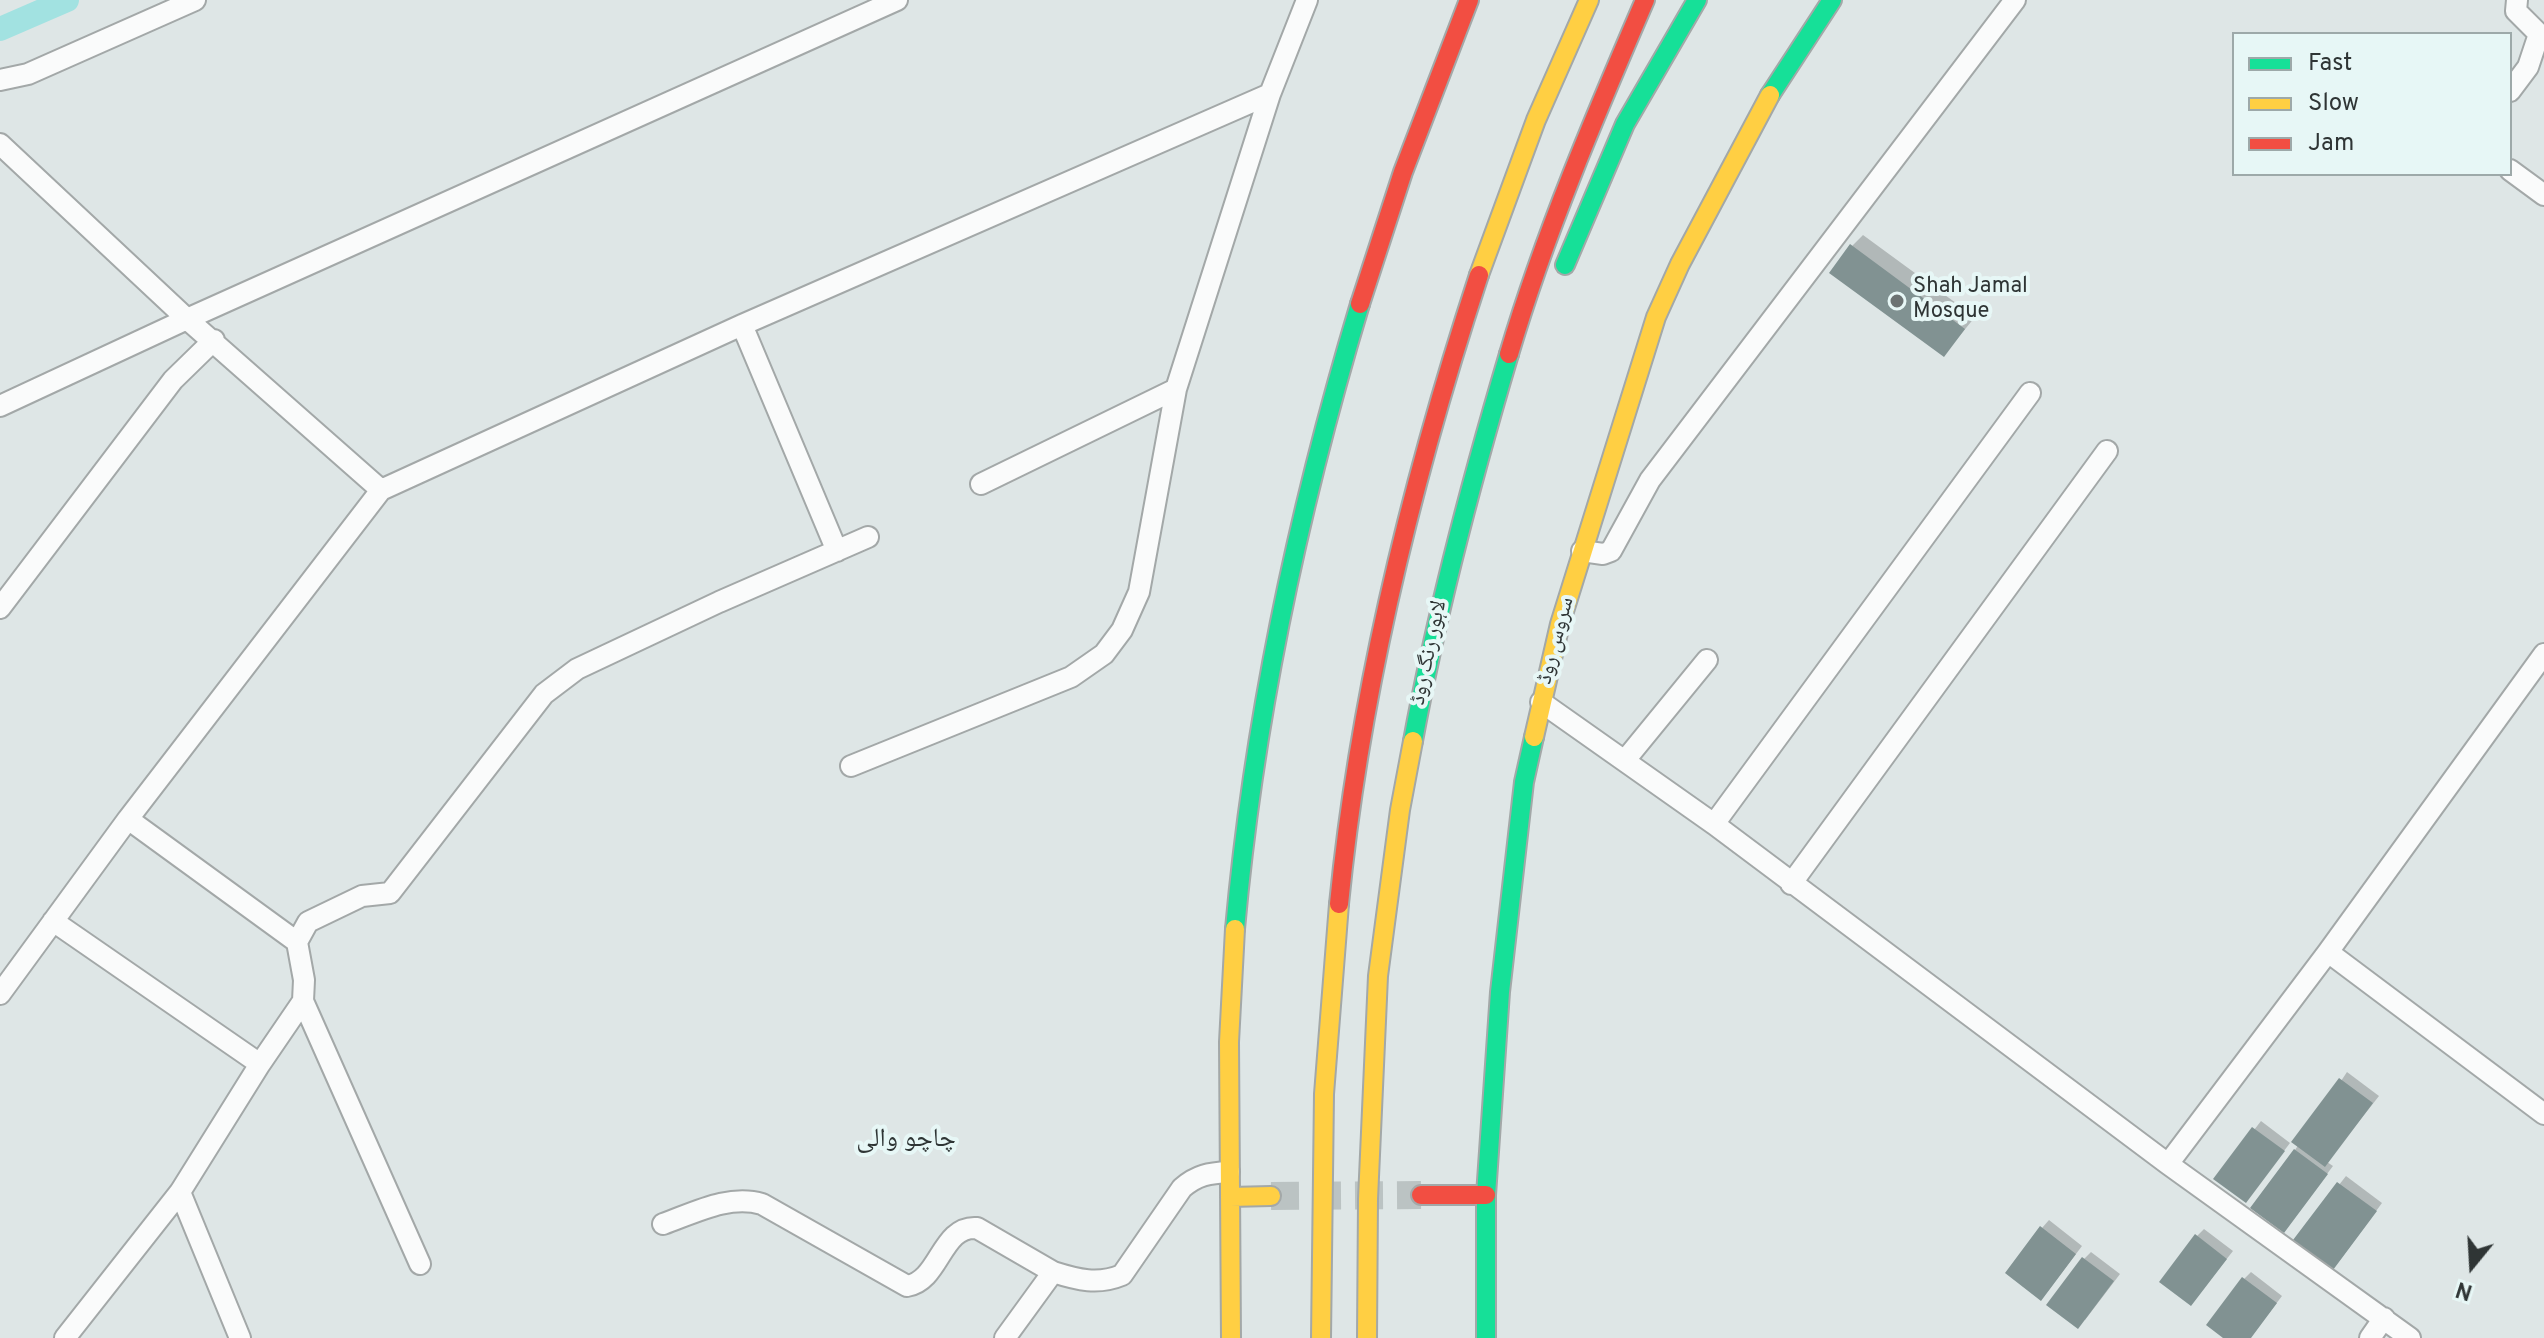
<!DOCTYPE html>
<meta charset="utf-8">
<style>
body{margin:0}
#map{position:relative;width:2544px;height:1338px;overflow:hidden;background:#dee6e6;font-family:Overpass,sans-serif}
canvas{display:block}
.legend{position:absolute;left:2232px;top:32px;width:280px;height:144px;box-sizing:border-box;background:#e7f7f6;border:2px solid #9da9a9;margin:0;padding:10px 14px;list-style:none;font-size:24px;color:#2f3535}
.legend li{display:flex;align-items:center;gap:16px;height:40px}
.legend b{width:40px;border:2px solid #9da9a9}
.north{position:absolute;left:2432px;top:1226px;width:80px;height:80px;-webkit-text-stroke:6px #e7f7f6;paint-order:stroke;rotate:198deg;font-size:22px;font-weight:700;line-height:32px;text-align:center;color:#2f3535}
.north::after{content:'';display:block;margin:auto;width:28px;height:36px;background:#2f3535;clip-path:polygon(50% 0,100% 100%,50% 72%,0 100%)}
</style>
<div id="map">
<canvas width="2544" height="1338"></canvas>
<ul class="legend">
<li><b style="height:10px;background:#16e098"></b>Fast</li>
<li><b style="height:10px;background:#ffcf43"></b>Slow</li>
<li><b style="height:10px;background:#f24e42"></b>Jam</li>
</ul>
<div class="north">N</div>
</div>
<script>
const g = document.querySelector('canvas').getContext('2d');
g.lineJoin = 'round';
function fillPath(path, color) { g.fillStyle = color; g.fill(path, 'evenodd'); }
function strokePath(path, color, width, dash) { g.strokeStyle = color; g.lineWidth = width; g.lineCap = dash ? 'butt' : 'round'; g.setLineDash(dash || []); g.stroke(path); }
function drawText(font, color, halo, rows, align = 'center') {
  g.font = font + ' Overpass,"Noto Naskh Arabic",sans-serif'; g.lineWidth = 8; g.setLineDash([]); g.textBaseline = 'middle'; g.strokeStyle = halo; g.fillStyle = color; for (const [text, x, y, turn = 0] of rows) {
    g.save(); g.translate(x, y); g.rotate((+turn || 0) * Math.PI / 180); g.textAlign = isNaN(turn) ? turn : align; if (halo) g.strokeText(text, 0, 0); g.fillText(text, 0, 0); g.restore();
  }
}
const shadow = new Path2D(`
 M1863,235L1975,317L1944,355L1852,246Z
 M2347,1072L2379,1096L2327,1162L2333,1166L2290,1223L2295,1150Z
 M2261,1121L2290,1143L2252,1193L2216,1179Z
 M2346,1176L2382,1203L2340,1260L2296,1240Z
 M2049,1220L2082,1246L2048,1291L2042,1228Z
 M2204,1229L2233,1251L2191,1304L2197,1236Z
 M2091,1252L2120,1274L2085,1320L2084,1259Z
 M2251,1272L2282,1296L2250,1338H2226L2244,1279Z`);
const canal = new Path2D(`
 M0,29L67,0`);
const building = new Path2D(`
 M1850,244L1965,329L1944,357L1829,273Z
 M2339,1078L2373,1103L2325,1167L2291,1142Z
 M2252,1127L2285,1151L2246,1203L2213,1179Z
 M2294,1149L2328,1174L2284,1233L2250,1208Z
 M2337,1182L2377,1211L2333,1270L2293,1240Z
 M2040,1226L2076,1254L2041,1301L2005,1273Z
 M2195,1234L2227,1259L2191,1306L2159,1282Z
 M2082,1257L2114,1281L2078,1329L2046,1305Z
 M2242,1277L2277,1303L2251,1338H2223L2206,1325Z`);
const secondaryTunnel = new Path2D(`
 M1271,1196L1421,1195`);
const street = new Path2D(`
 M0,80L28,74L195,0
 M2510,91L2528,67L2539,34L2516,11L2517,0
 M0,144L187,319L381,490L128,819L0,994
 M2510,170L2544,195
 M742,325L837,551
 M0,406L187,319L897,0
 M981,484L1176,389
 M381,490L742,325L1270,94
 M1582,551L1603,554L1611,551L1650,480L2015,0
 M0,608L173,380L214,340
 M1541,702L1714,824L2168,1164L2410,1338
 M1626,759L1707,660
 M851,766L1071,677L1104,654L1122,630L1139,592L1176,389L1270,94L1307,0
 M1714,824L2030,393
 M1791,884L2107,451
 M53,921L260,1064
 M297,942L308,922L362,896L390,893L544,694L577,669L719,602L868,537
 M2328,952L2544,1114
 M303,1001L420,1264
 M2168,1164L2328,952L2544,654
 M180,1192L240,1338
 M663,1224C694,1213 729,1194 762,1204L907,1286C940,1281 941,1225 977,1228L1053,1272
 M65,1338L180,1192L260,1064L303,1001L304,980L297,942L128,819
 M1005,1338L1053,1272C1078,1280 1098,1285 1122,1275L1182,1188C1197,1175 1209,1173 1229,1172
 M2370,1338L2384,1318`);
const fast = new Path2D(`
 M1770,95L1832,0
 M1565,265L1625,124L1697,0
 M1413,741C1437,610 1471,482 1509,354
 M1235,929C1254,718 1299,507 1360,304
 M1486,1338V1195L1500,992L1524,782L1534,737`);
const slow = new Path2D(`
 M1479,275L1536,120L1589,0
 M1534,737L1560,624L1656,317L1680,264L1770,95
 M1230,1197L1271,1196
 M1231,1338L1229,1042L1235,929
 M1321,1338L1324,1094L1339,904
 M1367,1338L1368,1199L1378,976L1400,810L1413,741`);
const jam = new Path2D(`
 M1360,304L1403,172L1469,0
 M1509,354C1545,233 1595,116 1645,0
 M1339,904C1360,690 1412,479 1479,275
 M1421,1195H1486`);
const markers = [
 [1897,301,8,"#6c7373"]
];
const poiNames = [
 ["Shah Jamal",1913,288],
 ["Mosque",1913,313]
];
const streetNames = [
 ["سروس روڈ",1557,641,-75],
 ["لاہور رنگ روڈ",1430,653,-78]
];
const quarterNames = [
 ["چاچو والی",906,1141]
];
fillPath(shadow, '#0003');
strokePath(canal, '#a2e2e1', 24);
fillPath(building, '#819292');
strokePath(secondaryTunnel, '#bbc3c3', 28, [28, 14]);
strokePath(street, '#a3a8a8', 24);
strokePath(fast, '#a3a8a8', 22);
strokePath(slow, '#a3a8a8', 22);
strokePath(jam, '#a3a8a8', 22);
strokePath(street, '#fafbfb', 20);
strokePath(fast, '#16e098', 18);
strokePath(slow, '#ffcf43', 18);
strokePath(jam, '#f24e42', 18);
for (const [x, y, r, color] of markers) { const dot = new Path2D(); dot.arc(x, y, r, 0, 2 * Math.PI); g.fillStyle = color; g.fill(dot); strokePath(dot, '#e7f7f6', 3); }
drawText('22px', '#2f3535', '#e7f7f6', poiNames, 'left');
drawText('22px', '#2f3535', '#e7f7f6', streetNames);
drawText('26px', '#2f3535', '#e7f7f6', quarterNames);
</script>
